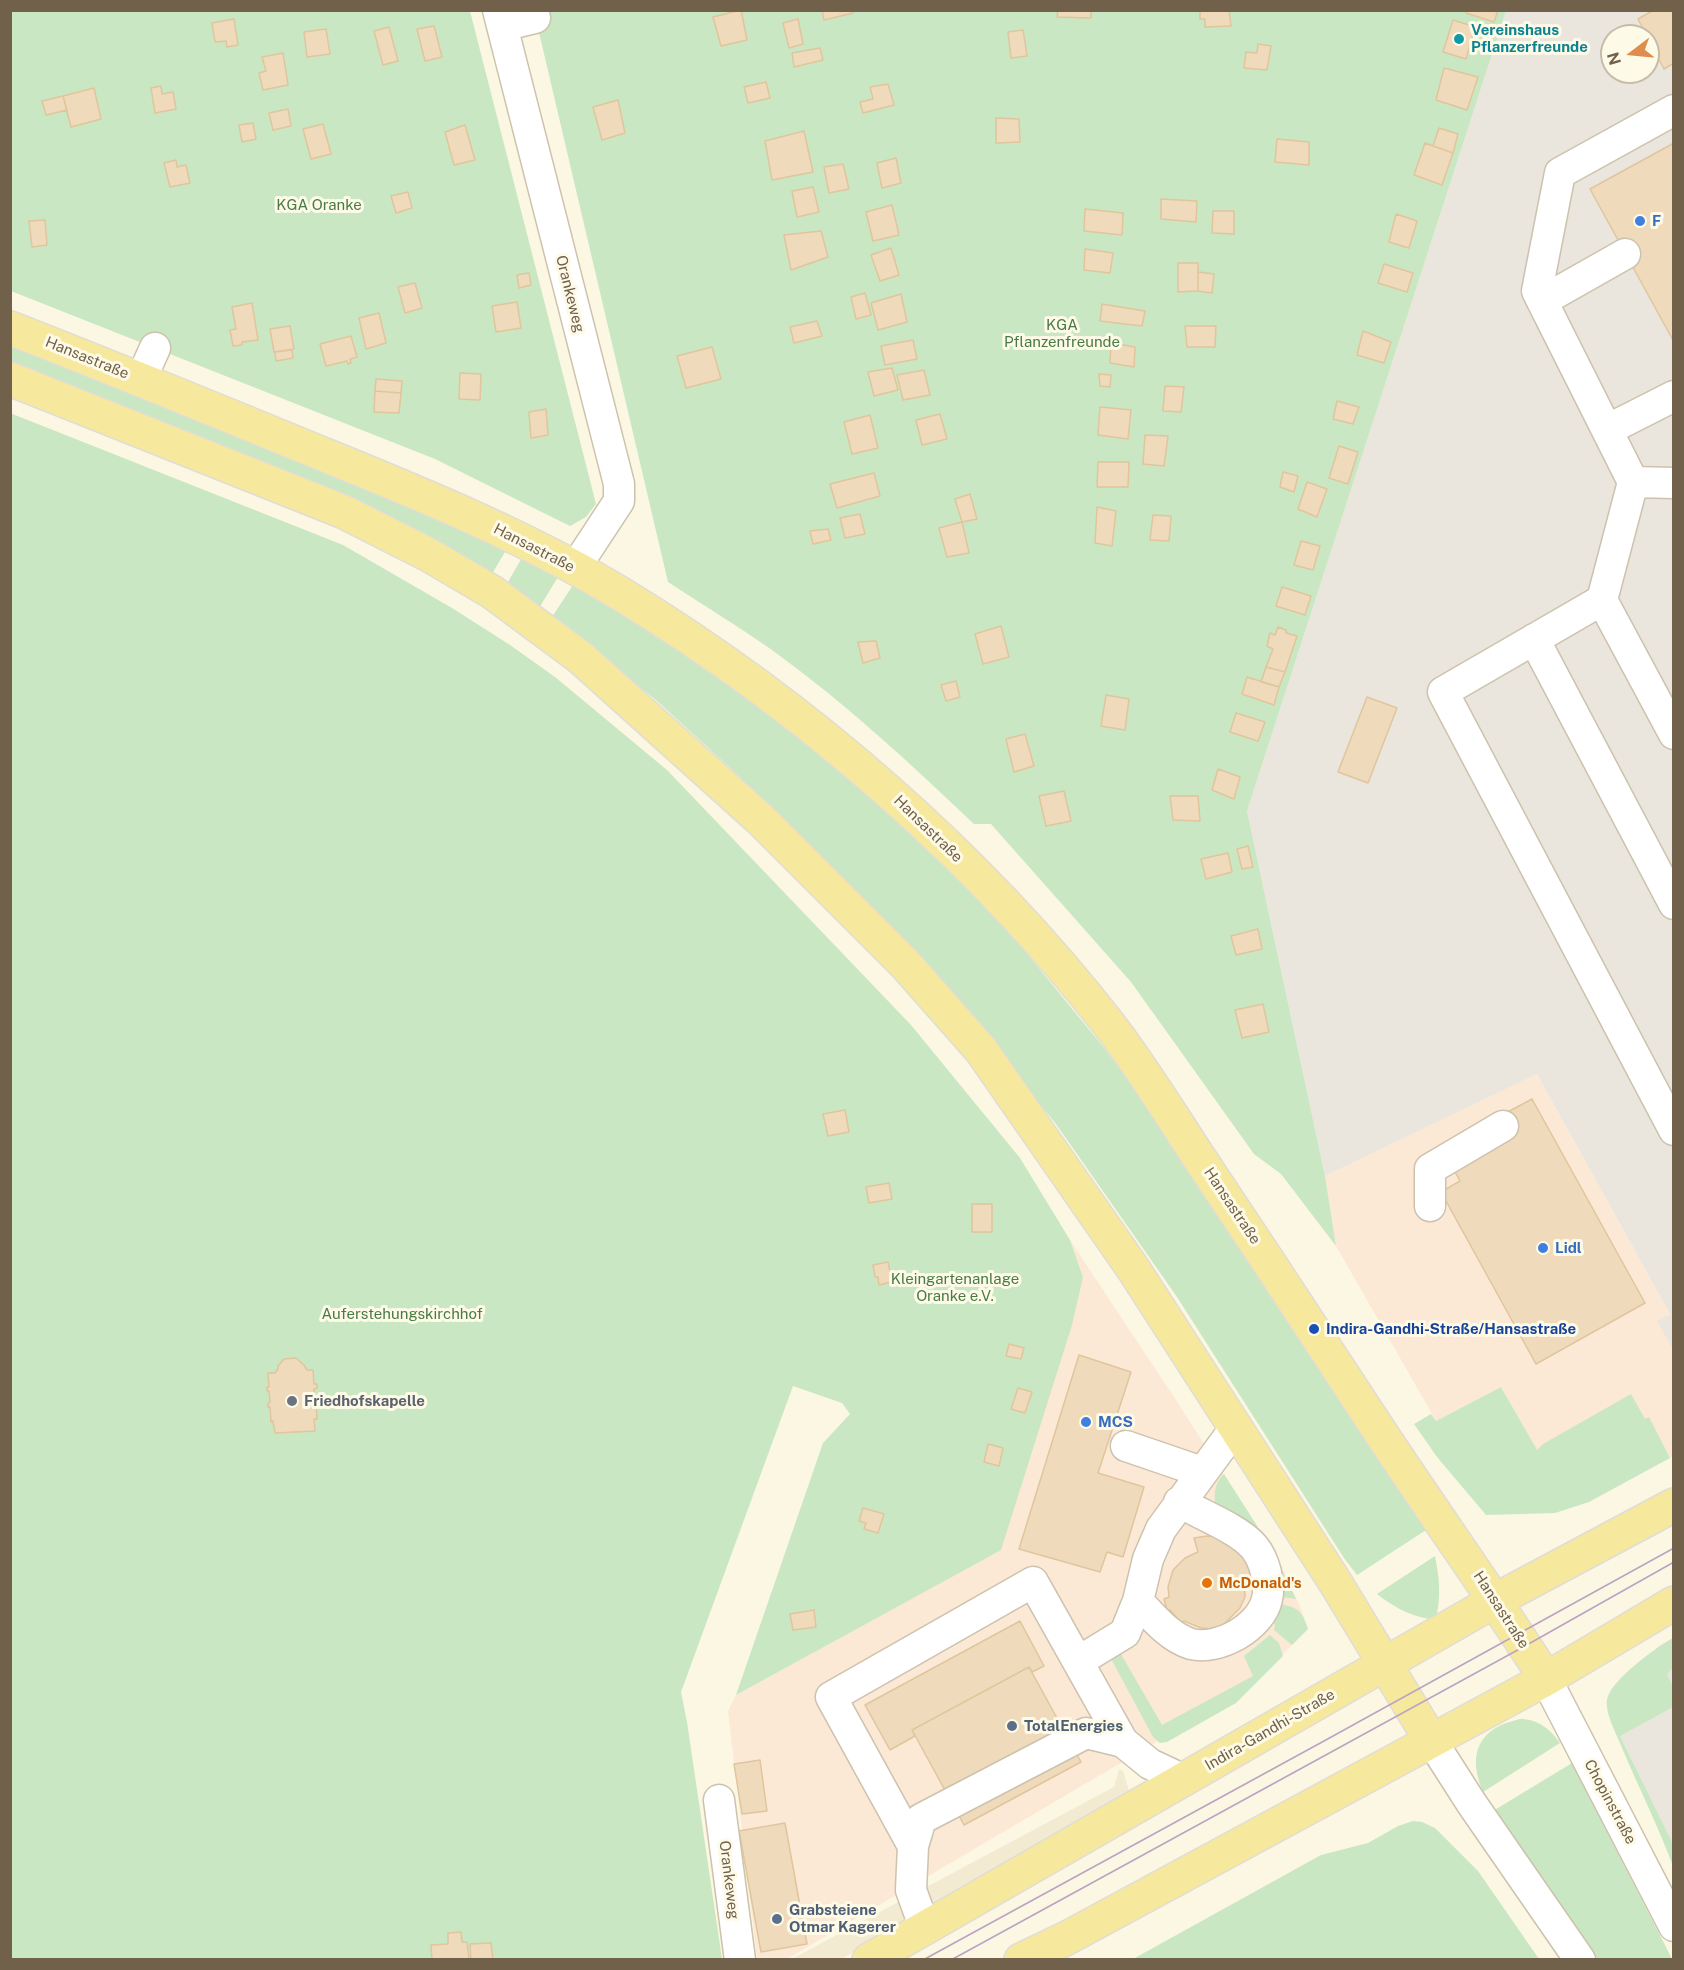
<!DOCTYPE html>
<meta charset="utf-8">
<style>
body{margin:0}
#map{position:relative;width:1684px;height:1970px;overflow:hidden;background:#fbf7e2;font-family:"Public Sans",sans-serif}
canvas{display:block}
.frame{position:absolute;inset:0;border:12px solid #71604a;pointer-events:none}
.north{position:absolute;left:1600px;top:24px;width:60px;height:60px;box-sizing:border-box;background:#fefae8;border:2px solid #c6bca9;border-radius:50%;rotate:254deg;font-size:16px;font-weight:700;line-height:24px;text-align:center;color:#71604a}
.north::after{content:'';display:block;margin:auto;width:21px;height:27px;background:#df8d4d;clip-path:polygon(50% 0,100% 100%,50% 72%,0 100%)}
</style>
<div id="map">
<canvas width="1684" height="1970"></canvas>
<div class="frame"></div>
<div class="north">N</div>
</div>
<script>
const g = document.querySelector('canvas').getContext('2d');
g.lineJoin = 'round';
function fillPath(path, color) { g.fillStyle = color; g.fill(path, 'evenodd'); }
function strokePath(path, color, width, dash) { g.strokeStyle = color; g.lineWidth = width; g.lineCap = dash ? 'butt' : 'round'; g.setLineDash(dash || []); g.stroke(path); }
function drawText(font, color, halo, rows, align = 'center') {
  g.font = font + ' "Public Sans",sans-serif'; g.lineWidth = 6; g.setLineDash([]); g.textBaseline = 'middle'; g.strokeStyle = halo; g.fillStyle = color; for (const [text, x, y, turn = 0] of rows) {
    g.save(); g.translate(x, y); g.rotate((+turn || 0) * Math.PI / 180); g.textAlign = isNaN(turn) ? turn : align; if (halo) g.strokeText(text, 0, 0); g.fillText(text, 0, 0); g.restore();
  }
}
const residential = new Path2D(`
 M1119,1769L1123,1771L1131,1798L841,1959L790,1960L1114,1787Z`);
const commercial = new Path2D(`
 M1537,1074L1670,1314L1658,1322L1673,1350V1456L1670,1458L1649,1419L1549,1472L1501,1387L1436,1421L1336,1246L1325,1176Z
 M1070,1240L1170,1391L1273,1551L1300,1606L1308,1629L1250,1687L787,1959H757L728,1711L736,1695L1001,1549L1083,1277Z`);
const industrial = new Path2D(`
 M1506,11H1673V1350L1657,1321L1670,1314L1537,1074L1325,1176L1247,811ZM1612,36H1648V72H1612Z
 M1673,1638V1844L1610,1716L1607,1700L1611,1691L1617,1683L1659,1646Z`);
const green = new Path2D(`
 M10,11H470L596,504L586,517L570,526L435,459L11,291Z
 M534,11H1506L1247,811L1325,1176L1336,1246L1281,1174L1254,1154L1131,982L991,824H974C910,763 844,702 772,650C738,626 703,605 668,582Z
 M10,340L508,547L490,577L11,365Z
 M10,413L343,545L452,608L510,645L555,677L667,770L911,1025L1020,1158L1070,1240L1083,1277L1072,1325L1001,1550L736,1695L823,1443L850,1414L842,1403L793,1386L681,1692L687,1722L722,1959H11Z
 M523,556L558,577L539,608L505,587Z
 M573,585L643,626L806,739L907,825L1020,945L1105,1049L1203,1185L1418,1512L1426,1530L1357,1575L1344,1558L1177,1297L1056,1124L928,968L738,775L656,700L552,617Z
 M1501,1387L1537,1450L1543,1444L1631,1394L1645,1419L1649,1417L1670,1458L1589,1502L1555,1513L1486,1515L1437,1457L1414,1424L1431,1414L1436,1421Z
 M1224,1474L1273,1551L1296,1599L1275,1596L1215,1504C1214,1491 1215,1483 1224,1474Z
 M1435,1556C1439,1576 1441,1594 1437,1614L1429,1619C1408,1615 1394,1607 1377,1594Z
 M1274,1602C1296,1608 1301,1607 1308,1629L1292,1645L1274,1630L1275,1624L1269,1618Z
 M1270,1635L1279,1643L1283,1656L1236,1703L1167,1742L1160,1743L1153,1737L1108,1653L1118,1649L1162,1725L1253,1676L1244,1656Z
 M1673,1638V1668L1667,1674L1673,1687V1707L1620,1736L1673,1844V1866C1658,1826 1639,1788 1622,1748C1617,1734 1605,1715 1607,1700C1610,1680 1657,1647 1673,1638Z
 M1520,1719C1538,1719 1550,1729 1560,1743L1483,1792C1467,1754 1478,1728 1520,1719Z
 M1572,1763L1672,1959H1594L1493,1811Z
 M1413,1821L1422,1822L1435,1828L1478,1871L1539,1959H1133L1321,1855L1368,1843L1398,1826Z`);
const building = new Path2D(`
 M741,10L747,40L721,46L713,17Z
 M822,10H852L853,13L824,20Z
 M1058,10H1091V18L1057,17Z
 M1200,10H1229L1231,26L1205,27V19H1200Z
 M1467,10H1498L1494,22L1466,13Z
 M1654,10H1674V63L1664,69L1638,19Z
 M234,19L238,45L227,47L226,41L215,42L212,23Z
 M798,19L803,44L789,48L783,23Z
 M1453,20L1475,27L1466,59L1443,52Z
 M434,26L442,57L425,61L417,29Z
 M389,27L398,61L383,65L374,31Z
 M326,29L330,54L307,57L304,32Z
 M1023,30L1027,56L1011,58L1008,32Z
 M1258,44L1271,46L1267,70L1244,68L1246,52L1257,53Z
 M820,48L823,60L794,67L792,53Z
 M283,53L288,85L263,90L259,73L266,71L262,57Z
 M1444,68L1478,77L1467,110L1436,100Z
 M766,82L770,98L748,103L744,87Z
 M888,84L894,105L863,113L860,102L873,99L870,87Z
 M161,86L162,94L173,92L176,109L155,113L151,88Z
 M94,88L101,119L71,127L63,96Z
 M63,96L67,110L46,115L42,101Z
 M618,100L625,133L602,140L593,107Z
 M288,109L291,126L273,130L269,113Z
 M996,118L1019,119L1020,142L996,143Z
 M253,123L256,139L242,142L239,125Z
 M323,124L331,154L311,159L303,129Z
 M465,125L475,160L454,165L445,132Z
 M1439,128L1458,134L1453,153L1433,146Z
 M804,131L813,172L772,180L765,141Z
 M1277,139L1309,142V165L1275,162Z
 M1425,143L1453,153L1442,185L1414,175Z
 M1674,143V342L1590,189Z
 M896,158L901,183L882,188L877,163Z
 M176,160L177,167L186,165L190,183L170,187L164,163Z
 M843,164L849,189L829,193L824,167Z
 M813,187L819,212L797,217L792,191Z
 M408,192L412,208L396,213L391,196Z
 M1161,199L1197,201L1196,222L1161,219Z
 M892,205L899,235L873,241L866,212Z
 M1085,209L1123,213L1122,235L1084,231Z
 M1213,211H1234V234L1212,233Z
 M1396,214L1417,221L1409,248L1389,242Z
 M45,220L47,245L32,247L29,221Z
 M821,231L828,257L791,270L784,235Z
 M891,248L899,275L880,281L871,255Z
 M1085,249L1113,253L1110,273L1084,270Z
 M1178,263H1198V291L1178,292Z
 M1384,264L1413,273L1407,292L1378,283Z
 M1198,272L1214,274L1212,293L1198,291Z
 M529,273L531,285L519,288L517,275Z
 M415,283L422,308L405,313L398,287Z
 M865,293L871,315L856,319L851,297Z
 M901,294L907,322L878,330L871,303Z
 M517,302L521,328L496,332L492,306Z
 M252,303L258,340L242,342V345L233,346L230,330L236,329L232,307Z
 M1102,304L1145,311L1142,326L1100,321Z
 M379,313L386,343L366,349L359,318Z
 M817,321L822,336L794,343L790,327Z
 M290,326L294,349L274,352L270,329Z
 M1185,326H1216L1215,347H1187Z
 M1363,331L1391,342L1384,363L1357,355Z
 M351,336L357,357L350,359L351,363L348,364L347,361L326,366L320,344Z
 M913,340L917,359L885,365L881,346Z
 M1111,343L1135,347L1134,367L1110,363Z
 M712,347L721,379L686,388L677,356Z
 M292,350L293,358L276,361L275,352Z
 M892,368L898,390L874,396L868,372Z
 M924,370L930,395L903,400L897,375Z
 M460,373L481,374L480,400L459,399Z
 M1099,374L1111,375L1110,387L1100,386Z
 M376,379L402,381L401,393L375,391Z
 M1165,386L1184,387L1181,412L1163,411Z
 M375,391L401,393L399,413L374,412Z
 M1337,401L1359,407L1353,424L1333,419Z
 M1100,407L1131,410L1128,439L1098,435Z
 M546,409L548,435L531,438L529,412Z
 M940,414L947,439L922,445L916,420Z
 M870,415L878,448L852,454L844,422Z
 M1145,435L1168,436L1164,466L1143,464Z
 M1339,446L1358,452L1348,484L1329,478Z
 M1098,462H1129L1128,487H1097Z
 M1283,472L1298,476L1294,492L1280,487Z
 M874,473L880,496L837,508L830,484Z
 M1307,482L1327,489L1317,517L1298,509Z
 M970,494L977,519L962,522L955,499Z
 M1097,507L1116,511L1112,546L1095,543Z
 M860,514L865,534L845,538L840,518Z
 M1153,515L1171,516L1169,541L1150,540Z
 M962,522L969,553L947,557L939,528Z
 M828,529L831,540L813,544L810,531Z
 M1301,541L1320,546L1313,570L1294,565Z
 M1282,587L1311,596L1305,615L1276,606Z
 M1001,626L1009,657L983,664L975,634Z
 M1278,627L1286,630V633L1297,636L1285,672L1266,667L1273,649L1267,646L1270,633L1275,635Z
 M876,641L880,658L863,663L858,642Z
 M1266,667L1285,672L1279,687L1261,682Z
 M1247,677L1279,687L1274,705L1242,694Z
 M956,681L960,697L946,701L941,685Z
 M1106,695L1129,699L1125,730L1101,726Z
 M1367,697L1397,708L1368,783L1338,772Z
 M1236,713L1265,722L1258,741L1230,732Z
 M1025,734L1034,766L1014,772L1006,739Z
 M1218,769L1240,777L1234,799L1212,790Z
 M1064,791L1071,821L1046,826L1039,796Z
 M1170,796H1198L1200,821L1173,820Z
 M1248,846L1253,867L1242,869L1237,849Z
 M1228,853L1232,872L1206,879L1201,859Z
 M1258,929L1262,949L1236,955L1231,936Z
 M1263,1004L1269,1032L1242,1038L1235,1010Z
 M1532,1099L1645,1303L1536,1364L1441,1192L1460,1181L1454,1170L1504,1114Z
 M845,1110L849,1132L828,1136L823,1114Z
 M889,1183L892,1199L869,1203L866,1187Z
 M972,1204H992V1232H972Z
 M888,1262L892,1282L879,1285L878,1277H875L873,1265Z
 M1009,1344L1024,1348L1021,1359L1006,1356Z
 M1079,1355L1131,1372L1098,1473L1144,1487L1123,1557L1107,1552L1100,1572L1019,1549Z
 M296,1358L304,1365L307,1370H313L314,1384H317V1388L314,1389L315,1400H318V1404H316L317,1419H314L315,1431L275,1433L273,1421L271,1422L270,1407H268V1403L270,1402L269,1391H267V1387H269L268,1373H275L278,1369V1366L284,1359Z
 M1018,1388L1032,1392L1025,1413L1011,1409Z
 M988,1444L1003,1448L999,1466L984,1462Z
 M863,1508L884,1514L878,1533L864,1529L866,1523L859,1521Z
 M1207,1536L1220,1537L1254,1563L1259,1578L1244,1581L1245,1597L1240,1608L1223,1625L1211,1629L1201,1628L1184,1621L1182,1624L1170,1610H1167L1164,1599L1169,1597L1168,1587L1173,1570L1185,1558L1198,1552L1194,1538Z
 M814,1610L816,1627L793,1630L790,1614Z
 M1020,1621L1044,1666L1032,1672L1029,1667L912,1730L915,1736L890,1750L865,1705Z
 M1029,1667L1081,1762L964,1825L912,1730Z
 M760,1760L767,1811L742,1814L734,1764Z
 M785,1823L807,1944L761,1952L739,1831Z
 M461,1932L462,1942H467L469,1960H432L431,1945L448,1944V1933Z
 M491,1943L493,1960H471L470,1944Z`);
const minor = new Path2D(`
 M498,10L619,484V501L575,568
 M502,26L535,18
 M1674,110L1560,173L1537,291L1633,482L1602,600L1443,692L1674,1130
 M1542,301L1625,254
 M141,379L155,348
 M1607,430L1674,396
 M1633,482L1674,483
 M1602,600L1674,734
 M1534,639L1674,904
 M1430,1206V1169L1503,1126
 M1126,1446L1202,1472
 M1138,1601C1153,1617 1169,1637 1191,1644C1219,1651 1261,1627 1267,1599C1271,1583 1264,1559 1254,1547C1239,1529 1200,1514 1179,1502
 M1079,1661L1125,1633L1138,1601L1148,1559L1161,1529L1236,1427
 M1546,1679L1674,1926
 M1431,1740L1472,1804L1580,1960
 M719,1800L740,1960
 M913,1846L831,1697L1033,1582L1123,1742
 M925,1929L911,1890L913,1846L921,1819L1086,1733L1123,1742L1150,1764L1184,1780`);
const major = new Path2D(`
 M10,328C116,369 220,412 325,455C426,496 528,538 621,594C805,706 979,857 1111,1027C1143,1069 1171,1115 1200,1159C1257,1244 1313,1329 1369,1415C1427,1504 1489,1589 1546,1679
 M10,379L344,512L429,555L492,592L581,658L761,820L906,965L981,1050L1134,1270L1335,1582L1431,1740
 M869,1960L1496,1600L1674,1505
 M1021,1960L1067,1938L1546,1679L1674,1603`);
const tram = new Path2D(`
 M923,1960L1324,1741L1674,1548
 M951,1960L1525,1646L1674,1562`);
const markers = [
 [1459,39,6,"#0f9aa8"],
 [1640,221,6,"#3f7fe0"],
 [1543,1248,6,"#3f7fe0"],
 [1314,1329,6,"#1a4fb4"],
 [292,1401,6,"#6b7280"],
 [1086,1422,6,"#3f7fe0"],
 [1207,1583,6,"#e8710a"],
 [1012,1726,6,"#5c6f8a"],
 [777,1919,6,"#5c6f8a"]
];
const cultureNames = [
 ["Vereinshaus",1471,30],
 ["Pflanzerfreunde",1471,47]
];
const parkNames = [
 ["KGA Oranke",319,205],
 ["KGA",1062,325],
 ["Pflanzenfreunde",1062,342],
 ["Kleingartenanlage",955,1279],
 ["Oranke e.V.",955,1296],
 ["Auferstehungskirchhof",402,1314]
];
const shopNames = [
 ["F",1652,221],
 ["Lidl",1555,1248],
 ["MCS",1098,1422]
];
const streetNames = [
 ["Orankeweg",570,294,76],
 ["Hansastraße",87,358,22],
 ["Hansastraße",534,548,27],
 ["Hansastraße",928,829,44],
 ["Hansastraße",1232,1206,56],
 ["Hansastraße",1501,1610,57],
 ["Indira-Gandhi-Straße",1270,1730,-30],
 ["Chopinstraße",1610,1802,62],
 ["Orankeweg",729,1880,83]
];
const transitNames = [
 ["Indira-Gandhi-Straße/Hansastraße",1326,1329]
];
const worshipNames = [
 ["Friedhofskapelle",304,1401]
];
const foodNames = [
 ["McDonald's",1219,1583]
];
const serviceNames = [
 ["TotalEnergies",1024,1726],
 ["Grabsteiene",789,1910],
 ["Otmar Kagerer",789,1927]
];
fillPath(residential, '#f2ead1');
fillPath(commercial, '#fbe9d6');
fillPath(industrial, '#eae6dd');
fillPath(green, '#c9e7c2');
fillPath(building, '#efdbbb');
strokePath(building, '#e0c59d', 1.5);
strokePath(minor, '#cdc2ad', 33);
strokePath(major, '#e0dcd7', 36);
strokePath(minor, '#fff', 30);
strokePath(major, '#f6e99d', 33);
strokePath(tram, '#bba2c3', 1.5);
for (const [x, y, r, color] of markers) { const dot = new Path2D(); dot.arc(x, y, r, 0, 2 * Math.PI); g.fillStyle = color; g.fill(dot); strokePath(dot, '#fefae8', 2); }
drawText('bold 15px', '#0d838f', '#fefae8', cultureNames, 'left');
drawText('15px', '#4a7b45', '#fefae8', parkNames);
drawText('bold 15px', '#366cbe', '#fefae8', shopNames, 'left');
drawText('15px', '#71604a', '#fefae8', streetNames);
drawText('bold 15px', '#164399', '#fefae8', transitNames, 'left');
drawText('bold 15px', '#5b616d', '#fefae8', worshipNames, 'left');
drawText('bold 15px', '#c56008', '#fefae8', foodNames, 'left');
drawText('bold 15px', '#4e5e75', '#fefae8', serviceNames, 'left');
</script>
